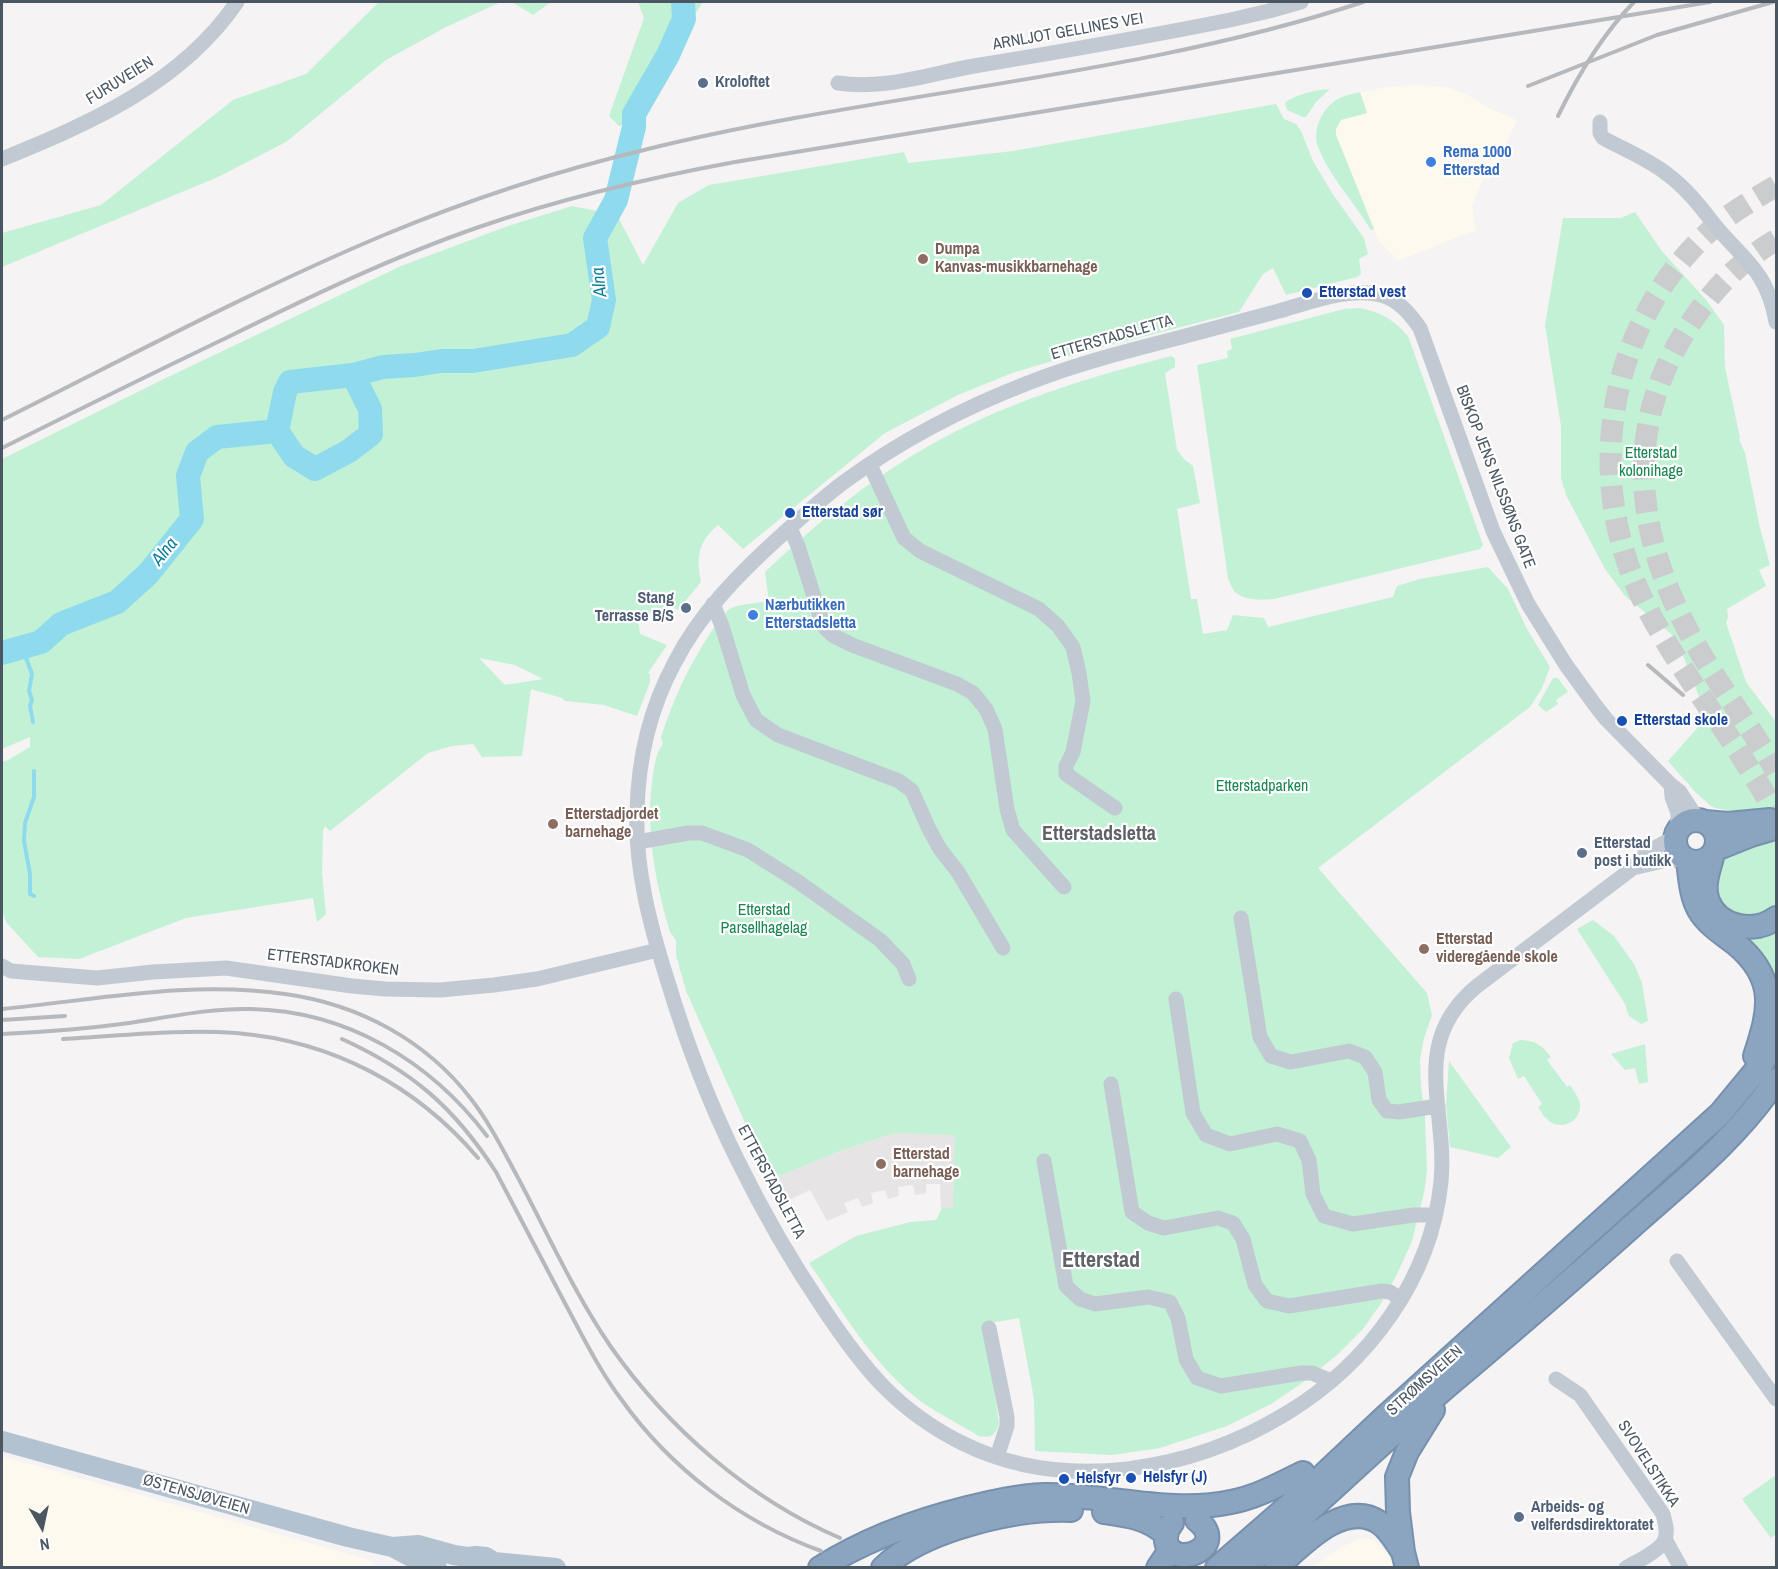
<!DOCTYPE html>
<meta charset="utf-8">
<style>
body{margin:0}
#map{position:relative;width:1778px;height:1569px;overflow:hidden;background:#f5f3f3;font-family:"Archivo Narrow",sans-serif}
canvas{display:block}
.frame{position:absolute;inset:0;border:3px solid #4a5661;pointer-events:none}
.north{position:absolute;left:12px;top:1497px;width:60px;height:60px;-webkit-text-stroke:4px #fff;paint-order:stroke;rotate:171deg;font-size:16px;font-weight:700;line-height:24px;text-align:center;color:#4a5661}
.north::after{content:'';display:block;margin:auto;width:21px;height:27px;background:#4a5661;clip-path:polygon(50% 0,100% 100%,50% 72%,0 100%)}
</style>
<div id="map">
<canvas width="1778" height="1569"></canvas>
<div class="frame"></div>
<div class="north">N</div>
</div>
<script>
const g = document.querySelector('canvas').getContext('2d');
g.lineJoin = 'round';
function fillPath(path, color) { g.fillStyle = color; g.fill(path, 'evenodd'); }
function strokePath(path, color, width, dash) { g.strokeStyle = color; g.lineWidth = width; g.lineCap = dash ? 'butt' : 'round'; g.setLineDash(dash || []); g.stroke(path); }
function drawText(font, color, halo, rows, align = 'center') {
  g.font = font + ' "Archivo Narrow",sans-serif'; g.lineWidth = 4.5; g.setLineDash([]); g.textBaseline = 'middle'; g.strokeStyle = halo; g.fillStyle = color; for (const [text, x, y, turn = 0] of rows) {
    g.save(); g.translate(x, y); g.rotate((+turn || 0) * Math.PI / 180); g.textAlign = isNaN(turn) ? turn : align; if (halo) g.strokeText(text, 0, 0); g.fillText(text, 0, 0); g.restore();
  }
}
const commercial = new Path2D(`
 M1421,85L1445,87L1464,93L1491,109L1517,120L1490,180L1484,178L1472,205L1476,230L1398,261L1378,240L1336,135V129L1341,120L1367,113L1360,92L1393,86Z
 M2,1456L373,1561L372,1567H2Z
 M1362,1538L1374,1540L1378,1544L1398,1567L1312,1568L1341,1547Z`);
const education = new Path2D(`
 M895,1133L956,1134L954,1208H942L941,1211L940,1184H926V1193L915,1195L913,1185L898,1187L899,1196L888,1199L885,1190L871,1193L873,1203L862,1207L858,1198L844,1203L848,1212L827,1221L810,1190L787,1201L774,1178L840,1151Z`);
const green = new Path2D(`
 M379,2H501L446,27L386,60L286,142L218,177L2,267V233L101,205L233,100L306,74Z
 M512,2H551L533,15Z
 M638,2H703L642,93L632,122L619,126L609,116L644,18Z
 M1330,89L1316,102L1306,117H1303L1287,110L1285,103C1295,94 1316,90 1330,89Z
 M1360,92L1367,113L1341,120L1336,129V135L1374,229L1371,230C1356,205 1328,174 1318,147C1312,130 1322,108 1338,99C1345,95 1353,94 1360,92Z
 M1276,104L1284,119L1296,124L1301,131L1313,161L1332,193L1364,238L1368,254L1359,259L1361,274L1357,277L1286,295L1273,268L1263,274L1239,312L1076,354L1012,373L958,395L885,433L743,549L718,525C698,542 696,557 701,582L678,610L671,606L638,618L640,634L667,645L648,673L650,674V682L637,716L604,705L565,701L562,698L531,689L522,756L482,757L473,744L452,746L428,753L330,831L325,826L323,830L322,873L326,914L317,922L313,898L186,918L79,959L38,957L6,922L2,910V762L8,760L30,747V737L2,749V459L166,378L401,266L508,226L572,206L617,215L643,265L678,203L709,185L904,152L908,163L1013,151ZM479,658L515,665L543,679L505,685Z
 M1635,212L1661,250L1707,301L1724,325L1725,367L1740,438L1739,439L1745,453L1760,528L1770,565L1759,570L1766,586L1727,609L1728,617L1726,623L1746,682L1776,722V808L1737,812L1715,808L1711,806L1696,793L1668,761L1707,717L1676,638L1625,596L1605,569L1566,495L1561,478V426L1545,325L1563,218H1621Z
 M1360,308C1382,313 1393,319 1408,336L1483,545L1480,549L1274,599C1261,600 1245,601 1235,592C1232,589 1230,582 1228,578L1197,365L1228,358L1227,351L1232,349L1230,339L1344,309Z
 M1171,356L1175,358V367L1165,373L1177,450L1185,460L1193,466L1200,503L1177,509L1191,599H1197L1203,634L1227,630L1233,615L1264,618L1268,627L1393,597L1397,586L1420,579L1488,567L1508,589L1527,629L1550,667L1542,688L1530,707L1318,868L1427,993L1432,1015L1424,1038L1420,1060L1421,1086L1425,1118L1427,1171L1424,1193L1412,1241L1398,1272L1382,1302L1363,1329L1337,1355L1302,1383L1271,1404L1227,1426L1160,1448L1112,1455L1035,1451L1034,1399L1019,1318L985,1324L999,1424C995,1436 991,1438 979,1436C961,1425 941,1415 923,1403C874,1367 843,1312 809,1263L856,1236L910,1222L936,1220L942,1208H953L955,1135L895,1133L840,1151L774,1178L755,1145L686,991L676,955V940L670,932C655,882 645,827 653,775C655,763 656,753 663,744L661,737C673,700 689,665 711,632C716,625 722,616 728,610C736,604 759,603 769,601L765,572C815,525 867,481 927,447C1003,403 1086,378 1171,356Z
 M1553,678H1558L1568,692L1556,700L1558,704L1546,712L1538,705Z
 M1776,834V909L1775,911L1738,919L1715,899L1720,865L1728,856Z
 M1593,920L1614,936L1634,964L1642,983L1648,1021L1641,1024L1629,1016L1625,1004L1577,929Z
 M1776,927V988L1747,944V937Z
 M1520,1040C1534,1040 1542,1045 1551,1057L1547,1060L1567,1087L1570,1085C1574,1092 1581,1099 1580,1107C1579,1124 1558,1131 1547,1119C1543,1116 1541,1111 1538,1107L1542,1104L1524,1076L1518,1079L1509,1058L1513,1043Z
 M1645,1044L1648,1082L1639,1084L1635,1068L1625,1070L1611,1054Z
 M1449,1061L1511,1147L1498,1158L1450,1147L1446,1105Z
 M1776,1475V1534L1771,1538L1742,1499Z`);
const stream = new Path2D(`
 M22,647L32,674L29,691L32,700L30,706L33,722
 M34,771V797L25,823L24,841L30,874V894L34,896`);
const river = new Path2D(`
 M277,431L285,392L290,382L353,375
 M2,653L41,642L61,624L117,602L148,574L192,519L188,476L197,452L217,437L277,431L294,456L315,469L349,451L371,434L370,409L353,375L383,367L415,365L441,361H473L572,345L598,327L604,300L595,238L616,200L634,127V114L668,55L684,19L683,2`);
const highwayTunnel = new Path2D(`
 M1776,186C1757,197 1737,209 1719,223C1611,313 1581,470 1641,596C1667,649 1702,697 1735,746C1749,769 1765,792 1776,816
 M1776,240C1728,268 1693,312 1669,361C1622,460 1646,561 1700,652C1724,693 1753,730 1776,771`);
const minor = new Path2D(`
 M838,83C884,90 929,74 974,66C1059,52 1145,37 1230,20L1269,11L1301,2
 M1600,122V133L1603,138C1625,150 1648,159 1667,174C1686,188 1700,206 1714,224C1744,261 1767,270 1776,322
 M2,159C90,123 181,84 237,2
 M870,465L904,538L920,551L1039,609L1058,626L1073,647L1079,673L1083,701L1073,752L1066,766V774L1115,808
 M790,528L798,546L821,619L826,629L834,636L852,645L957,684L973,693L986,709L995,729L1007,809L1013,830L1064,887
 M713,604L722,626L743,695L756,720L778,735L899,781L912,791L929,829L940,849L958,872L1003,948
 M1671,785L1672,797L1678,813V831
 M1675,837L1647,852L1633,868L1477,986C1408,1043 1448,1108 1441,1182C1431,1279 1369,1363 1287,1413C1192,1471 1065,1494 962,1443C896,1410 863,1368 823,1308C791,1261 763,1212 738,1161C709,1103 686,1042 667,979C650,925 635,869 637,812C638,760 650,708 675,662C699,615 736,577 774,542C797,521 820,500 844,482C900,441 963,408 1028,383C1076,364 1127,351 1178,338C1211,329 1245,320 1279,311C1311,302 1348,287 1381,295C1399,300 1410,314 1420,328L1493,531L1528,604L1566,665L1595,705L1606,719L1671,785L1680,792L1699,821
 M638,842L688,833H702L748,850L797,881L880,940L903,964L909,979
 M1633,868L1667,860L1684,859
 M1241,918L1260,1037L1271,1056L1291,1062L1349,1051L1365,1057L1375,1072L1379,1100L1387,1111L1399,1112L1438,1106
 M2,966L11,971L97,978L153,972L226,968L352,986L385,989L440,990L494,985L537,979L658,950
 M1176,999L1193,1113L1206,1135L1230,1144L1277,1134L1300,1141L1309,1160L1313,1194L1324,1216L1353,1224L1413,1215H1435
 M1111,1084L1132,1212L1148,1223L1164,1228L1218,1218L1233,1223L1243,1239L1255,1285L1267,1301L1289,1306L1382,1291L1390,1292L1401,1299
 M1044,1161L1066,1286L1080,1299L1095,1304L1148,1297L1170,1302L1178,1318L1186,1359L1197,1378L1221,1386L1301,1373H1312L1331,1381
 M1677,1261L1776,1399
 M989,1328L1007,1417V1426L997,1457
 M1556,1379L1580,1395L1663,1514C1665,1522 1668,1531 1665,1539C1661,1551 1637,1561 1626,1568
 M1665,1539L1681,1568`);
const major = new Path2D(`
 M2,1441L348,1537L392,1547L418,1545L454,1555L468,1557L476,1556L486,1557L494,1562L499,1568
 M392,1547L413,1558L437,1568
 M494,1562L556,1568`);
const highway = new Path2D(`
 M1675 841a21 21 0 1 1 42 0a21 21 0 1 1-42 0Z
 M1705,822L1728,824L1770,820L1776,822
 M1716,849L1751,835L1771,829
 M1713,854C1709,869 1702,886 1708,901C1718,928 1755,934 1776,918
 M1688,861C1690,877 1691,896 1699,910C1708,925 1723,934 1736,944C1778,979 1770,1011 1755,1056
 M1104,1512C1126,1515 1150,1518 1166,1535
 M1172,1523C1167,1529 1164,1536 1167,1545C1178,1569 1229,1546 1197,1520
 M820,1568C866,1539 915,1521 968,1508C993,1502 1018,1496 1044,1495C1106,1494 1170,1515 1231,1502C1257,1497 1280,1484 1303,1473
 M883,1568C923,1529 1016,1508 1071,1510
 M1158,1568L1170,1550
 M1217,1568L1317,1481L1385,1417L1720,1114L1763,1062L1776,1038
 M1244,1568C1319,1504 1389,1434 1465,1371C1524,1321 1582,1271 1640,1219C1690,1175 1738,1136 1776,1080
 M1276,1568C1301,1546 1344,1498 1380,1523C1390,1530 1396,1542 1403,1552
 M1407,1568L1403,1552L1398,1512L1397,1477L1407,1452L1433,1410`);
const rail = new Path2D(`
 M1528,86L1657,35L1773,2
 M1558,116C1578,75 1602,35 1634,2
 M2,420C128,357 253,290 384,235C468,200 556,171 644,150C882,91 1130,79 1363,2
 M2,448C76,411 151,374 226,338C309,297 392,257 479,227C563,198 648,178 735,162L1710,2
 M1648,665L1683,695
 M2,1009C96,1000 191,980 285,994C358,1004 426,1040 471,1099C489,1122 502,1148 516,1174C547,1232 574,1293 611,1347C668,1428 749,1499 840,1538
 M2,1020L65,1016
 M2,1034C44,1032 86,1029 129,1023C169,1017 210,1008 251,1009C347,1011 430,1061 487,1136
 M63,1039C120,1036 179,1029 236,1033C332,1041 416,1085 478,1158
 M342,1039C412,1071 454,1107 496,1172C520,1217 544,1263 568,1309C584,1339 600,1371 621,1399C670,1468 741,1522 821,1551`);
const markers = [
 [703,83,6,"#5c6f8a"],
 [1431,162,6,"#3f7fe0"],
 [923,259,6,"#8d6e63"],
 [1307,293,6,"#1a4fb4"],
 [790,513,6,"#1a4fb4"],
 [686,608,6,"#5c6f8a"],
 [753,615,6,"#3f7fe0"],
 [1622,721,6,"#1a4fb4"],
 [553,824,6,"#8d6e63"],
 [1582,853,6,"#5c6f8a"],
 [1424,949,6,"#8d6e63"],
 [881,1164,6,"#8d6e63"],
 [1131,1478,6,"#1a4fb4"],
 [1064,1479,6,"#1a4fb4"],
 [1519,1517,6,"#5c6f8a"]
];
const streetNames = [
 ["ARNLJOT GELLINES VEI",1068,32,-10],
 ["FURUVEIEN",120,81,-32],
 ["ETTERSTADSLETTA",1112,338,-16],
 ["BISKOP JENS NILSSØNS GATE",1495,477,69],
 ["ETTERSTADKROKEN",333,963,7],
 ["ETTERSTADSLETTA",771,1182,62],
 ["STRØMSVEIEN",1425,1381,-42],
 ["SVOVELSTIKKA",1648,1464,57],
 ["ØSTENSJØVEIEN",196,1495,16]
];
const serviceNames = [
 ["Kroloftet",715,83],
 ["Stang",674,599,"right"],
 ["Terrasse B/S",674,617,"right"],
 ["Etterstad",1594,844],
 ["post i butikk",1594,862],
 ["Arbeids- og",1531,1508],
 ["velferdsdirektoratet",1531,1526]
];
const shopNames = [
 ["Rema 1000",1443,153],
 ["Etterstad",1443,171],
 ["Nærbutikken",765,606],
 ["Etterstadsletta",765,624]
];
const educationNames = [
 ["Dumpa",935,250],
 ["Kanvas-musikkbarnehage",935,268],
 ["Etterstadjordet",565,815],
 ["barnehage",565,833],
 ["Etterstad",1436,940],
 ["videregående skole",1436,958],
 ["Etterstad",893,1155],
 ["barnehage",893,1173]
];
const transitNames = [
 ["Etterstad vest",1319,293],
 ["Etterstad sør",802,513],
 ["Etterstad skole",1634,721],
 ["Helsfyr (J)",1143,1478],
 ["Helsfyr",1076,1479]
];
const parkNames = [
 ["Etterstad",1651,454],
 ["kolonihage",1651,472],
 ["Etterstadparken",1262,787],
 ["Etterstad",764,911],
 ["Parsellhagelag",764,929]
];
const waterNames = [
 ["Alna",600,282,-96],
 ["Alna",165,552,-51]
];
const quarterNames = [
 ["Etterstadsletta",1099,835]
];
const districtNames = [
 ["Etterstad",1101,1261]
];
fillPath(commercial, '#fdf9ef');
fillPath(education, '#e6e4e5');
fillPath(green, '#c3f1d5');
strokePath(stream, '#90daee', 4);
strokePath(river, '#90daee', 24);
strokePath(highwayTunnel, '#caccce', 22, [22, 11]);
strokePath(highway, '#7690ad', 26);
strokePath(minor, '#c1cad2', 15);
strokePath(major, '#b3c2d1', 20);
strokePath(highway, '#8ba5c1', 22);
strokePath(rail, '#b5b8bd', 4);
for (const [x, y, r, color] of markers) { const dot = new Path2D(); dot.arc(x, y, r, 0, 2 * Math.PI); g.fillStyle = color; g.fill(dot); strokePath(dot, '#fff', 2); }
drawText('16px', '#4a5661', '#fff', streetNames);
drawText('bold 16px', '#4e5e75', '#fff', serviceNames, 'left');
drawText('bold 16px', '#366cbe', '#fff', shopNames, 'left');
drawText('bold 16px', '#785e54', '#fff', educationNames, 'left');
drawText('bold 16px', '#164399', '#fff', transitNames, 'left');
drawText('16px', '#17864f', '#fff', parkNames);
drawText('italic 18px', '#0c7c9b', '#fff', waterNames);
drawText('bold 20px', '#5f6368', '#fff', quarterNames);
drawText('bold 22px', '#5f6368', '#fff', districtNames);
</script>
